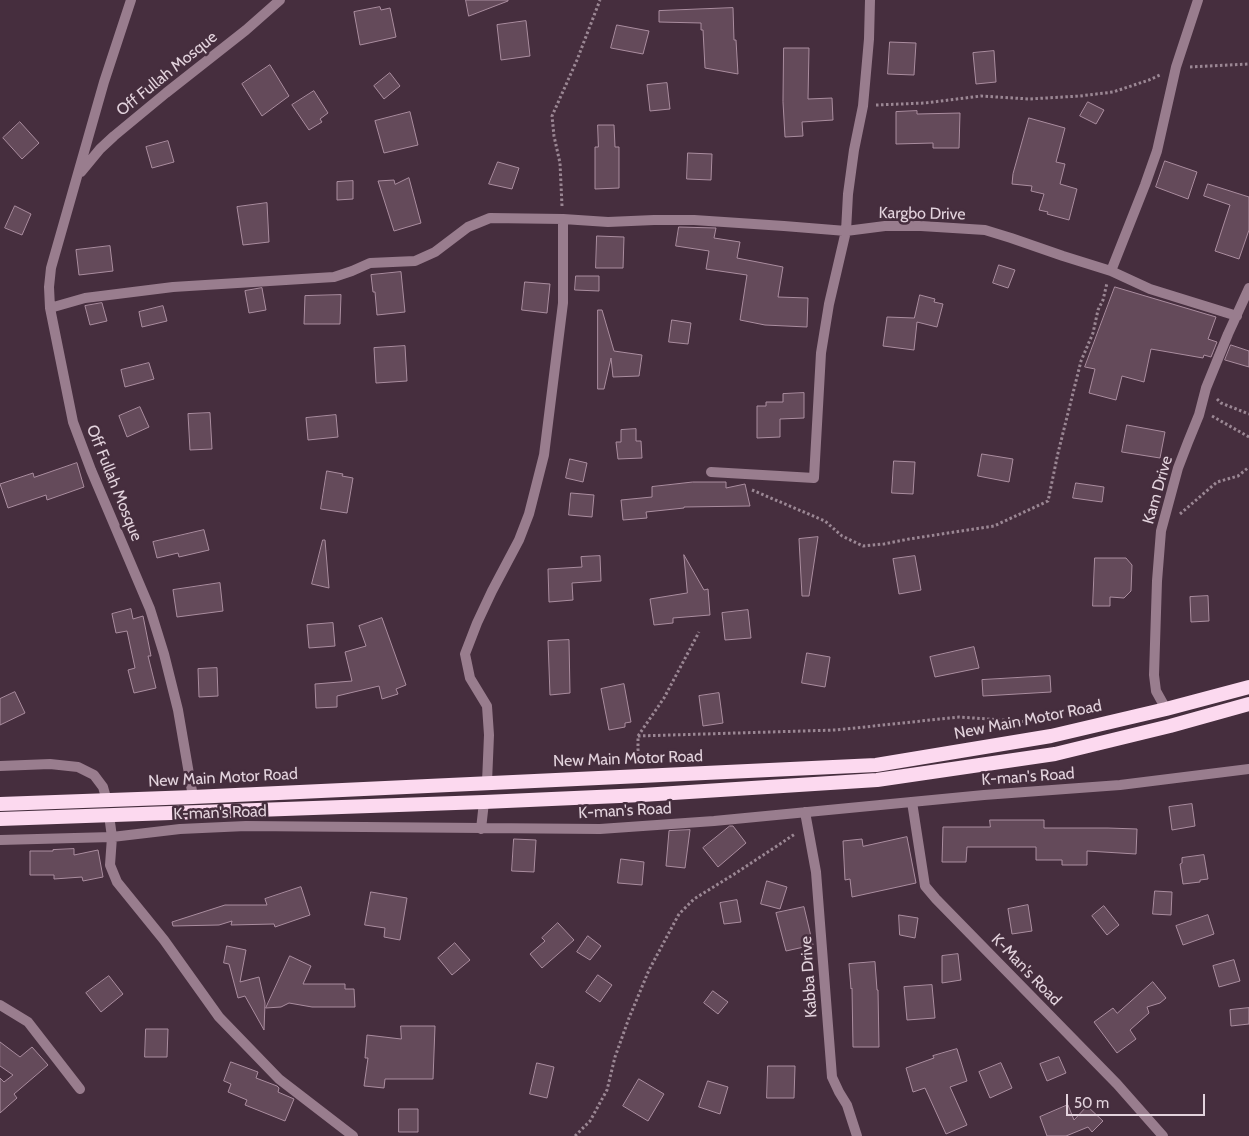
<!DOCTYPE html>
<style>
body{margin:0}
#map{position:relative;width:1249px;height:1136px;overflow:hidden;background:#462e3e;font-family:Cabin,sans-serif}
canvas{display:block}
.scale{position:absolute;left:1066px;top:1094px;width:139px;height:22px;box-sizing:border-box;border:2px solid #e3d3dd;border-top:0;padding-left:6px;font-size:15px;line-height:18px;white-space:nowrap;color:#e3d3dd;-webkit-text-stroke:4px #462e3e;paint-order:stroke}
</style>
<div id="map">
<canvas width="1249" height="1136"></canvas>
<div class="scale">50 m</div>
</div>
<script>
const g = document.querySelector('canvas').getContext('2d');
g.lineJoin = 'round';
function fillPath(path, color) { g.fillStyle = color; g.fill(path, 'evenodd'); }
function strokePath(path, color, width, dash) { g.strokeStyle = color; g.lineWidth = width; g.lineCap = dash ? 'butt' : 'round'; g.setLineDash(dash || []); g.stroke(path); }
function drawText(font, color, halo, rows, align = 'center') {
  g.font = font + ' Cabin,sans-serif'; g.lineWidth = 5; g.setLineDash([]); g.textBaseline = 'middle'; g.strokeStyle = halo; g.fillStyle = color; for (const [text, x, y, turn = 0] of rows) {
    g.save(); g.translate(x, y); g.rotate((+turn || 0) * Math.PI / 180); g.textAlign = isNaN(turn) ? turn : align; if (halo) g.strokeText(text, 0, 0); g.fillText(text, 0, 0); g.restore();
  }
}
const building = new Path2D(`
 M466,0H508V1L469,16Z
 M380,7L381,10L390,8L396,37L360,45L354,12Z
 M733,8L734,40H736L738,74L705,68L703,30H701V23L659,22V11Z
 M526,21L530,56L501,60L497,25Z
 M617,25L649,31L643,54L611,48Z
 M890,42L916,43L914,75L888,74Z
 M784,48H809L808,99L832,98L833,120L802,122L803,136L785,137L783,102Z
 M994,51L996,82L976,84L973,53Z
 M270,65L289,96L262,116L242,84Z
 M390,73L400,86L384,99L374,86Z
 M667,83L670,109L650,111L647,85Z
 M314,91L328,113L320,119L322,122L309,130L292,105Z
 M1088,102L1104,110L1096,124L1080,116Z
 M917,111V114L960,113L959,148H933V143L896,144V112Z
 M410,112L418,145L384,153L375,121Z
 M1029,118L1065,128L1056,162L1065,164L1060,184L1077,189L1069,220L1047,214L1048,212L1039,210L1044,194L1031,191L1032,186L1012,184L1013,174Z
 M20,122L39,143L22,159L3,138Z
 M598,125H614L615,147H619V188L595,189V147H598Z
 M168,141L174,162L152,168L146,147Z
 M688,153L712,154L711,180L687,179Z
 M1165,161L1197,172L1188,199L1156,187Z
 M498,162L519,168L512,189L489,184Z
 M409,178L421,223L394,231L378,181L394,180L395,184Z
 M353,181V199L337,200V182Z
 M1208,184L1249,197V230L1239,259L1215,251L1230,205L1204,196Z
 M267,203L269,242L243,245L237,207Z
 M15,206L31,214L22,235L5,228Z
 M679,227L716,228L714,238L740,242L737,258L783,267L778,297L808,298L807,327L765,325L740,320L747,275L706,269L709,251L676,246Z
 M597,236L624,237L623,268H596Z
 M110,246L113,271L79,275L76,250Z
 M999,265L1015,270L1008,288L993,283Z
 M401,272L405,312L377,315L375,292H373L371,275Z
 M576,276H599V291L575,290Z
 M525,282L550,284L547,313L522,310Z
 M1115,287L1216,317L1208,339L1217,342L1211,357L1204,355L1203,358L1151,349L1144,382L1122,376L1116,400L1089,393L1095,369L1085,367Z
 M262,288L266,310L249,313L245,291Z
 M341,295L340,324H304L305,296Z
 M920,295L935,299L934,302L943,304L937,327L917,322L914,350L883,346L887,317L914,318Z
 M102,303L107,321L90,325L85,306Z
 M163,306L167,321L142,327L139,312Z
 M598,310H602L614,351L642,355L639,376L613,377L611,358L604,389H598Z
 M672,320L691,323L688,344L669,342Z
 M1231,345L1249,351V367L1225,360Z
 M405,346L407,381L376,383L374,348Z
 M149,363L154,379L125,387L121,370Z
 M804,393V418L780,419V437L757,438V406H766V402H783V394Z
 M140,407L149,427L127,437L119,416Z
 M210,413L212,449L190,450L188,414Z
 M336,415L338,437L308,440L306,418Z
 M1127,425L1165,432L1160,458L1122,452Z
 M636,429V441H641L642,458L618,459L616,442H621V430Z
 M982,454L1013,459L1009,482L978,476Z
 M570,459L587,463L583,482L566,478Z
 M894,461L915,462L913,494L892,493Z
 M77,463L84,487L47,500L46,495L8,508L0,484L33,473L34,477Z
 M327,471L343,474L342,476L353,478L347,513L321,509Z
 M693,482H726V488L745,484L750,506L684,507V508L646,512L647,518L623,520L621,500L652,497V487Z
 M1076,483L1104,487L1102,502L1073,498Z
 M571,493L594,495L592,517L569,515Z
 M204,530L209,550L179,557L178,553L157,558L153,542Z
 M818,537L809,596H802L799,539Z
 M323,540H325L329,588L312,584Z
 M684,555L704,590L708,589L710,615L673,618V623L654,625L650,599L687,593Z
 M600,556L601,581L572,583L573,600L549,602L548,569L582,567L581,557Z
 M915,556L921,590L899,594L893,559Z
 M1095,558H1126L1132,565L1131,591L1124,598L1110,597V606H1093Z
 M220,583L223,611L177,617L173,590Z
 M1208,596L1209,621L1191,622L1190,597Z
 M131,609L133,619L143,616L151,656H148L156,688L134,693L128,670L135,668L127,631L116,633L112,614Z
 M748,610L751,638L725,640L722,613Z
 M382,618L406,685L396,689L398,694L382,699L379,686L337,696V707L316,708L315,684L352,681L345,652L366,646L359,626Z
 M333,623L335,646L309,648L307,625Z
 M569,640L570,693L550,695L548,641Z
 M974,647L979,668L935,677L930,657Z
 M807,653L830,657L825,687L802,683Z
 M217,668L218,696L199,697L198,669Z
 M1050,676L1051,692L983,696L982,680Z
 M624,684L631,722L625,723V727L609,730L601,689Z
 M15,692L25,713L0,725V699Z
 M719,693L723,723L703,726L699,696Z
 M1192,804L1195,826L1172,830L1169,807Z
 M990,820H1044V828H1108L1137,829L1136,854L1087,851V865H1062V860H1036V847H967L966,862H942L943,827H990Z
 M730,826H733L746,843L718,867L703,848Z
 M690,830L685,868L666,866L669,831Z
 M907,837L916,883L852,897L850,879L845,880L843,841L862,839L863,846Z
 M514,839L536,840L534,872L512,871Z
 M74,849V855L98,850L103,877L83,881L82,877L54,879V875H30V851H53V850Z
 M1204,855L1208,879L1200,880V882L1183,884L1180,864L1182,863V858Z
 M621,859L644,862L642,885L618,883Z
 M767,881L787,887L780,909L761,904Z
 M301,887L310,915L275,927L274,924L231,925L232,921L219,925L173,926L172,922L225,905H267L265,899Z
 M1155,891L1172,892L1171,915L1153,914Z
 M371,892L407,898L400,940L384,937L385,928L365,925Z
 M737,900L741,922L724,924L720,903Z
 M1028,905L1032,931L1012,934L1008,909Z
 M1104,906L1119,925L1107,935L1092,916Z
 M804,907L813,945L786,951L776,913Z
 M899,915L918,918L915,938L900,935Z
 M1208,915L1214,934L1183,945L1176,926Z
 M558,923L574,940L542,968L530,954L545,941L542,938Z
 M588,936L601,946L590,960L577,952Z
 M455,943L470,960L452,975L438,958Z
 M227,946L246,950L240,982L259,977L265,1003L264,1030L245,996L238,998L229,964L224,963Z
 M958,954L961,980L942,983V956Z
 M290,956L311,966L303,984H345V989H354L355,1007H312L289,1003L281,1007L266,1008Z
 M1234,960L1240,981L1219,987L1213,966Z
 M875,962L877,990H878L879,1047H853L852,988L851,989L849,964Z
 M598,975L612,985L600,1002L586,992Z
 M109,976L123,994L101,1012L86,993Z
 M1153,982L1166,998L1160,1003L1147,1007L1149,1013L1130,1030L1136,1039L1117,1053L1094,1022L1113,1008L1117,1013Z
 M932,985L935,1018L907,1020L904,987Z
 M713,991L728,1002L718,1014L704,1003Z
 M1249,1008V1024L1231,1026L1230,1010Z
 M401,1026H435L433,1079H385L384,1088L364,1086L368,1058H365L367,1035L401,1039Z
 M146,1029H168L167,1057H145Z
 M0,1042L20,1057L32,1047L48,1065L14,1094L17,1098L0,1113V1078L4,1082L13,1075L0,1066Z
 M957,1049L967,1081L950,1087L967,1125L946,1134L925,1088L913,1092L906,1068L934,1058L933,1056Z
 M1059,1057L1066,1073L1047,1081L1040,1064Z
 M231,1062L258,1072L256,1078L277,1086L279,1088L278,1092L294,1099L285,1121L245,1105L247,1100L228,1092L231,1084L224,1081Z
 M537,1063L554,1067L547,1098L530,1094Z
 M1001,1063L1012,1088L990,1098L979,1072Z
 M768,1066H795L794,1098H767Z
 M639,1079L664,1094L648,1121L623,1106Z
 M708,1081L728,1087L720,1114L699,1107Z
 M1068,1105L1074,1120L1087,1106L1103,1121L1092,1132L1088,1127L1066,1136H1047L1040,1117Z
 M399,1109H418V1132H399Z`);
const path = new Path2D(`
 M1190,67L1249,64
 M876,105L925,103L981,96L1029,99L1080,96L1113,92L1149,80L1160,75
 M562,206L560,163L554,136L552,116L577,60L600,0
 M1217,399L1221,403L1249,414
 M1212,416L1249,437
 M752,490L825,521L842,536L863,546L884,544L909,539L994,526L1048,501L1058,453L1081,361L1093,333L1098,310L1103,300L1107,283
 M1180,514L1217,482L1238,476L1249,467
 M638,736L836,730L959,717L1031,722
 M638,761V736L664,698L699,632
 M575,1136L590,1121L607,1090L615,1057L629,1018L649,970L679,914L694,899L736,873L795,834`);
const minor = new Path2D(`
 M131,0L104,82L51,268L49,287L50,308L73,422L91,470L150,609L164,654L178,710L193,797
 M81,172L100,149L114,136L166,93L246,30L280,0
 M1111,271L1145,185L1157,151L1176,67L1198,0
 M50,308L85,298L173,287L334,277L352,271L370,263L415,261L435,252L468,227L490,218L563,219L608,222L654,220H694L784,226L846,231L885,226H921L985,230L1011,238L1063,256L1111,271L1150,289L1237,316
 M711,472L814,478L821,353L829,304L846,231L848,194L854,150L863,106L869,39L870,0
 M1166,709L1156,691L1154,675L1157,581L1161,531L1178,468L1188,442L1199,415L1206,388L1228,334L1249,288
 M0,766L50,764L78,767L94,775L103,787L107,801
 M487,782L489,735L487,706L470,678L465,654L477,623L492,591L519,540L529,514L544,455L563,303V219
 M912,802L925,886L936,899L1117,1084L1163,1136
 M805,812L816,872L832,1077L839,1092L847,1105L857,1136
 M109,815L112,837L110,865L117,882L164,940L219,1017L279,1079L353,1136
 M481,829L484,802
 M0,840L112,837L180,829L246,826L600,829L714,821L984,795L1120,785L1249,769
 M0,1005L28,1022L80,1089`);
const trunk = new Path2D(`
 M0,804L193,797L876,765L1051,736L1166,709L1249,687
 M0,819L484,802L642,795L877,780L1055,754L1170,726L1249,704`);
const streetNames = [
 ["Off Fullah Mosque",167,74,-39],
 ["Kargbo Drive",922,214,1],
 ["Off Fullah Mosque",114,483,68],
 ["Kam Drive",1158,490,-74],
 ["New Main Motor Road",1028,720,-11],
 ["New Main Motor Road",628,759,-2],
 ["K-man's Road",1028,777,-4],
 ["New Main Motor Road",223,778,-3],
 ["K-man's Road",625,811,-3],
 ["K-man's Road",220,813,-2],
 ["K-Man's Road",1026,970,46],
 ["Kabba Drive",809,977,-94]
];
fillPath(building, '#644a5a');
strokePath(building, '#aa8d9f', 1);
strokePath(path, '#9b8794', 3, [2.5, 2.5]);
strokePath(minor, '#997d8e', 10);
strokePath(trunk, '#fcd9ef', 14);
drawText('16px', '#e3d3dd', '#462e3e', streetNames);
</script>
